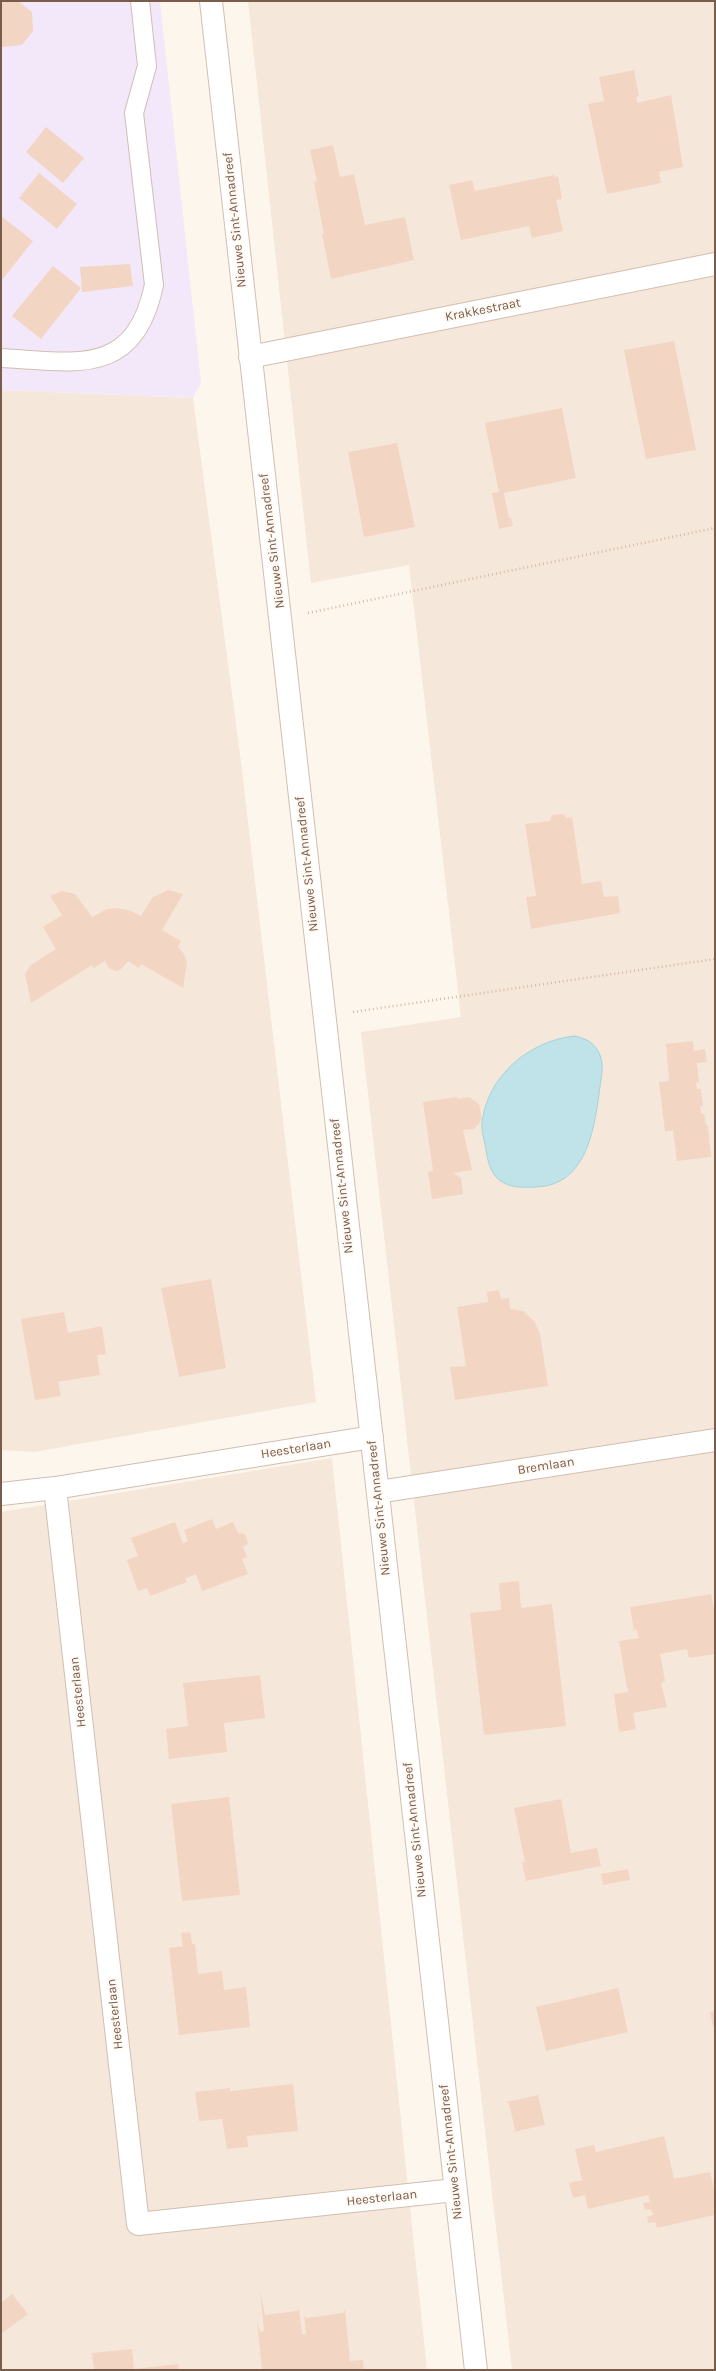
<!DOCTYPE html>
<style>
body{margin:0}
#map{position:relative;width:716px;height:2371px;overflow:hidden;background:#fdf6ec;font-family:Karla,sans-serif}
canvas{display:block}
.frame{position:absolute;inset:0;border:2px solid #7a5c4d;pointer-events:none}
</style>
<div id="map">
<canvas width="716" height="2371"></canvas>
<div class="frame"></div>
</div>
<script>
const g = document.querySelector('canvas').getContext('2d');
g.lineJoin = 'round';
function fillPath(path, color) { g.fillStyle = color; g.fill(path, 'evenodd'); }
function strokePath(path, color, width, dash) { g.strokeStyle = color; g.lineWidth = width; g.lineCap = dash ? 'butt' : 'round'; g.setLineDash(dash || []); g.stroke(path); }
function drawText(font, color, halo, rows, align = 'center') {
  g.font = font + ' Karla,sans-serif'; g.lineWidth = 4; g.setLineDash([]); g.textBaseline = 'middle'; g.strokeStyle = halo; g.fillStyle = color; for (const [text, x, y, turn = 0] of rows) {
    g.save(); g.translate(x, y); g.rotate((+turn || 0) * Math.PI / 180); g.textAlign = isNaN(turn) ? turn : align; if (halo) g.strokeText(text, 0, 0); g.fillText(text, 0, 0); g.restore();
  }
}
const residential = new Path2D(`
 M248,1H715V2370H512L361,1032L461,1017L409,565L311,583Z
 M1,390L193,398L241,762L316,1402L34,1452L1,1450Z
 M332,1458L427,2370H1V1512Z`);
const education = new Path2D(`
 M1,1H160L201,383L193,398L1,390Z`);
const water = new Path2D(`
 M574,1036C586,1038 595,1043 600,1055C605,1066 600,1082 599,1094C594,1132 585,1185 537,1187C529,1187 520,1188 512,1186C493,1181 489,1168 486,1150C485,1142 481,1131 482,1123C487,1076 529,1041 574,1036Z`);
const building = new Path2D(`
 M18,1L32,12L33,31L22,45L3,47L1,46V2Z
 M634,70L639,96L636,97L637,103L671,95L683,167L659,172L661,183L607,194L588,104L604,101L599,77Z
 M46,127L84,158L63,183L26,152Z
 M333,145L340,177L354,174L365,225L405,217L414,260L331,279L322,234H324L314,182L317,181L310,150Z
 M39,173L77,204L57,229L19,198Z
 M554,175V177L558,176L562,199L556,200L563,231L532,238L529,226L461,240L449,185L472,180L475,191Z
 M1,216L33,241L1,281Z
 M130,264L133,286L82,292L80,267Z
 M53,266L81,288L41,339L12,316Z
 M674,341L696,450L646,459L624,350Z
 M562,408L576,478L504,493L509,518H511L513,526L499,529L492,493L499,492L485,423Z
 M397,443L415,527L364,537L348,452Z
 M563,814L567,818L572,817L582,884L601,881L604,897L618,896L620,913L531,929L526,897L536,896L525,824L550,821L552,815Z
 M168,890L183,894L162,930L181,941L178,947L184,954L187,963L183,988L141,964L139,968L128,961L120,970L116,971L109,968L105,961L94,968L92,965L31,1003L25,974L31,965L56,949L43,927L62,915L50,896L62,891L75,894L92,917L107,909L117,908L131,911L141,916L153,897Z
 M693,1041L694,1051L705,1049L707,1062L697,1063L699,1082L696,1083L697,1089H701L703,1106H700L701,1114H704L706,1125H708L711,1157L677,1161L673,1130L665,1132L659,1082L669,1081L666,1044Z
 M457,1097V1099L469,1097L479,1104L482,1120L474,1129L463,1130L472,1170L453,1173L461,1178L463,1194L432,1199L428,1172L433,1171L423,1102Z
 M211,1279L226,1368L179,1377L161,1288Z
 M499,1290L501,1299L509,1298L510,1309L523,1311L534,1321L540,1334L548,1386L455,1400L450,1367L466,1366L457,1307L488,1302L487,1292Z
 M64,1312L68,1333L102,1326L106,1354L97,1355L100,1375L58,1382L61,1396L35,1400L21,1319Z
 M212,1519L216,1529L233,1522L238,1533L245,1534L248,1543L243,1547L247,1557L242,1559L248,1574L202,1591L196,1574L185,1579L187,1582L150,1596L147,1588L138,1591L127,1560L138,1556L131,1538L175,1522L183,1543L188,1541L184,1530Z
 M519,1581L521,1608L552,1604L566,1726L484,1735L470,1613L501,1610L499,1583Z
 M711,1594L715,1615V1654L689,1658L687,1649L660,1654L665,1681L661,1683L667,1707L633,1713L636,1729L619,1732L614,1694L628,1692V1689L629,1688H627L619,1641L639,1638L637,1630H634L630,1607Z
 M260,1675L265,1718L224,1723L227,1752L169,1759L166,1729L188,1726L183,1683Z
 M229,1797L240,1895L182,1901L171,1804Z
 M561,1799L571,1853L597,1848L601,1866L526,1881L522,1862H525L514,1808Z
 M628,1869L630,1880L603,1885L601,1874Z
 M190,1932L192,1944H195L198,1974L222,1971L224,1990L246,1987L250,2027L179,2035L169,1948L183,1946L181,1933Z
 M618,1988L628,2032L546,2051L536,2007Z
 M715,2011V2026H713L710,2012Z
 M293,2084L298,2131L247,2136L248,2147L227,2149L222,2119L199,2121L195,2092L230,2088V2091Z
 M538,2095L545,2125L513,2132L515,2130L509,2103L506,2102Z
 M664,2136L674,2179L710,2172L715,2193V2215L657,2228L655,2222L648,2223L647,2217L653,2215L651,2209L645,2210L643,2203L650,2202L648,2195L588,2209L585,2195L573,2198L569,2183L582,2180L575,2149L594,2145L596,2152Z
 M260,2290L265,2315L297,2311L299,2309L302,2334H306L304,2315L306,2318L343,2313L345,2310L350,2361L363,2360L364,2370H262L257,2319L260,2332L264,2331Z
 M12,2294L28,2314L1,2334V2303Z
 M132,2349L134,2369L178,2364L179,2370H94L92,2353Z`);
const path = new Path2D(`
 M308,613L715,528
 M353,1012L715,959`);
const lane = new Path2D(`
 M1,358C76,362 134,378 154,285L134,113L147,66L140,1`);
const street = new Path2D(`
 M211,1L476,2370
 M250,357L715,264
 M55,1488L138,2224L455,2190
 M378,1492L715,1440
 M1,1494L55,1488L372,1437`);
const streetNames = [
 ["Nieuwe Sint-Annadreef",235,220,-96],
 ["Krakkestraat",483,310,-11],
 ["Nieuwe Sint-Annadreef",272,541,-97],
 ["Nieuwe Sint-Annadreef",307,864,-96],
 ["Nieuwe Sint-Annadreef",342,1186,-96],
 ["Heesterlaan",296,1449,-9],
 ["Bremlaan",546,1466,-9],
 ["Nieuwe Sint-Annadreef",379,1508,-96],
 ["Heesterlaan",78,1692,-96],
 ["Nieuwe Sint-Annadreef",415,1830,-96],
 ["Heesterlaan",115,2014,-96],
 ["Nieuwe Sint-Annadreef",451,2152,-96],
 ["Heesterlaan",382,2198,-6]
];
fillPath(residential, '#f5e8da');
fillPath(education, '#f3e8fa');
fillPath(water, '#bfe3e8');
strokePath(water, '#a5d3da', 1);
fillPath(building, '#f3d5c3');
strokePath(lane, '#d1beb0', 20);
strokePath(street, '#d1beb0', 24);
strokePath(path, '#d9b8a5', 2.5, [1, 3]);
strokePath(lane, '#fff', 18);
strokePath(street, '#fff', 22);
drawText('13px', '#7a5c4d', '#fffaf3', streetNames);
</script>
